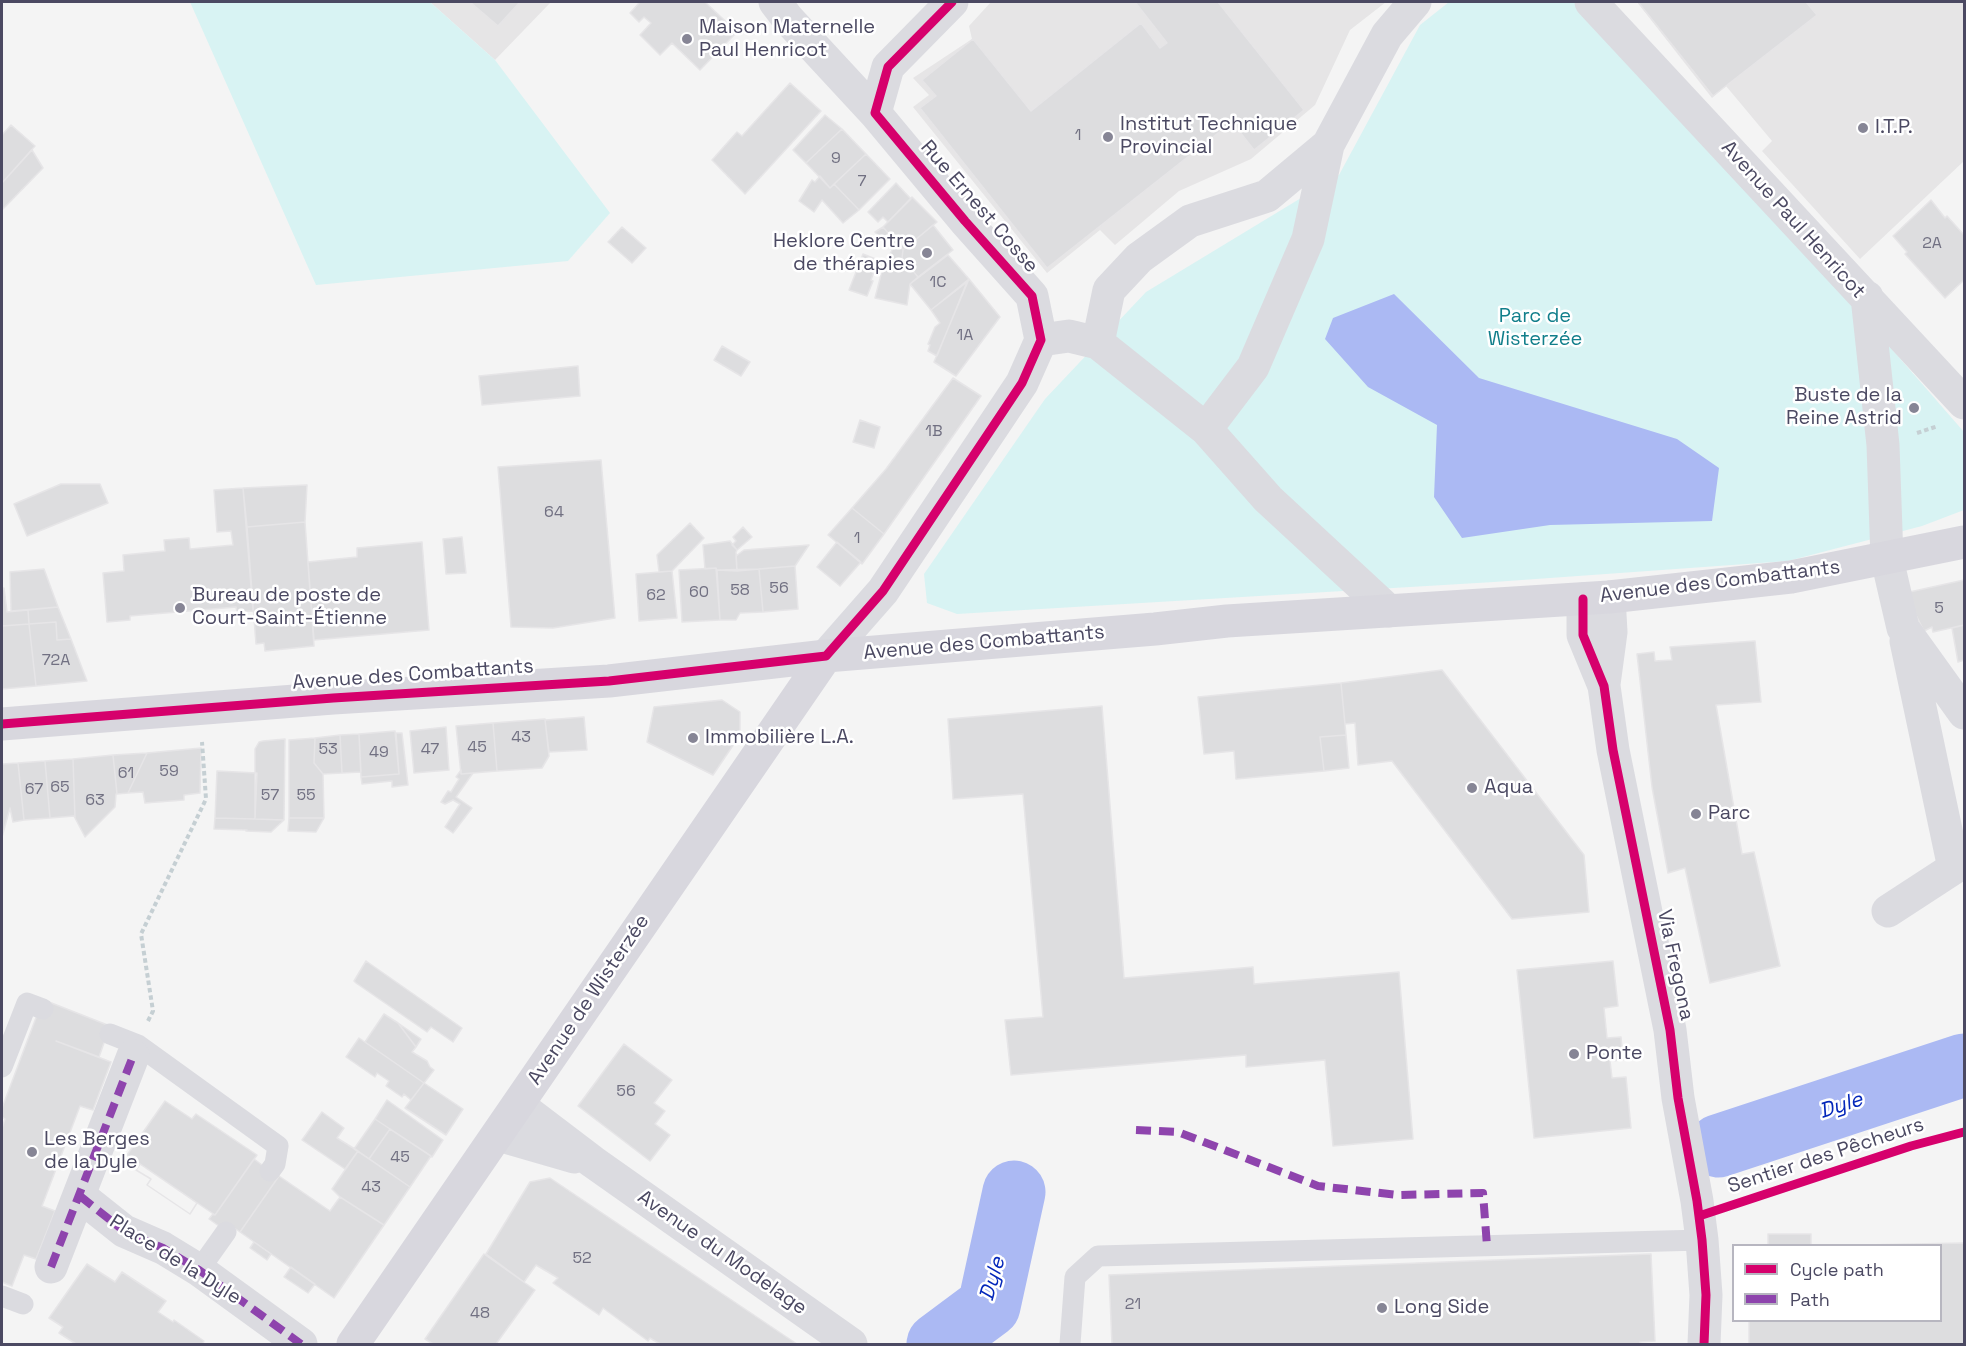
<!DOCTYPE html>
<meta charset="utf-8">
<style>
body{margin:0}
#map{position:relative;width:1966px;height:1346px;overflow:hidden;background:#f4f4f4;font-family:"Space Grotesk",sans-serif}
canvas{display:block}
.frame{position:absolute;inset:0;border:3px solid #4b4962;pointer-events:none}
.legend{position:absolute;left:1732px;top:1244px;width:210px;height:78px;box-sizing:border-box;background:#fff;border:2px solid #b7b6c0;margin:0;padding:8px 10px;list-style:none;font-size:18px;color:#4b4962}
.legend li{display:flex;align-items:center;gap:12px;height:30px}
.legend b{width:30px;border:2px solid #b7b6c0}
</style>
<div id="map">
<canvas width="1966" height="1346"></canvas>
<div class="frame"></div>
<ul class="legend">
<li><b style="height:8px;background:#d6006c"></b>Cycle path</li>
<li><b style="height:8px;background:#8e44ad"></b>Path</li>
</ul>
</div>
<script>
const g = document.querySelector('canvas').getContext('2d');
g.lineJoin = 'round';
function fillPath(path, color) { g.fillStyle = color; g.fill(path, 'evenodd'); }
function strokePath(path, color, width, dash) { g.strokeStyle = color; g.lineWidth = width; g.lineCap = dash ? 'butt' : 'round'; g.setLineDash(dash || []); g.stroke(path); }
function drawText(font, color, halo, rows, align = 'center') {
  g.font = font + ' "Space Grotesk",sans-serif'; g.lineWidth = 5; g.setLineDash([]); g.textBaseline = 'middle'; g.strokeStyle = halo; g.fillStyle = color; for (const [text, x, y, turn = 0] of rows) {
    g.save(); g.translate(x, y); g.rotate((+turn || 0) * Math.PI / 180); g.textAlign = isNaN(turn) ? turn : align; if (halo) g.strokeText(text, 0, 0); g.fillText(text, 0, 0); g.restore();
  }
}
const education = new Path2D(`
 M430,2H551L495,60Z
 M991,2H1386L1350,30L1315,105L1251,159L1179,191L1115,245L1100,230L1047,273L913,107L929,95L913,78L972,39L969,26Z
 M1637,2H1964V161L1860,259L1762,151L1772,141L1726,86L1712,98Z`);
const green = new Path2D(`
 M190,2H430L495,60L610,213L568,261L316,285Z
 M1449,2H1574L1704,147L1856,308L1964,432V510L1922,526L1788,561L1494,582L957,614L927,603L924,574L1045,399L1146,292L1339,175L1420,25Z`);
const water = new Path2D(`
 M1394,294L1479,378L1677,439L1719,468L1712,521L1550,525L1462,538L1434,497L1437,425L1368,387L1325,339L1333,318Z`);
const river = new Path2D(`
 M1718,1146L1964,1065
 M938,1344L989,1306L1014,1192`);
const building = new Path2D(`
 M470,2H520L498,26Z
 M637,2H705L737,32L700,70L672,43L660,55L640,35L651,23L644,17L639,22L630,13L639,3Z
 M1135,2H1218L1304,110L1254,150L1232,122L1047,268L920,108L936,96L922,80L973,39L1031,111L1141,23L1160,48L1167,43Z
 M1638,2H1806L1817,15L1713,96Z
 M790,83L821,111L745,194L712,160L737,132L742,136Z
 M825,115L842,129L806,163L793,150Z
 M11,125L35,146L2,183V135Z
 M842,129L866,154L830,188L806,163Z
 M32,150L43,168L2,210V183Z
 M866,154L890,179L859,210L834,184Z
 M820,176L830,188L834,184L859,210L843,223L822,200L814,212L799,201L812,180L815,182Z
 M896,183L911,199L888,222L883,217L878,222L868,212Z
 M912,197L937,222L903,250L883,227Z
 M1931,200L1945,218L1947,216L1964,235V280L1945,298L1905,254L1907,252L1893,236Z
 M933,225L953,250L918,277L902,258L903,250Z
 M622,227L646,248L632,263L608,242Z
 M883,227L903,250L902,258L918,277L910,284L907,305L875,298L883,267L892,250L875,232Z
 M863,254L878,260L871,280L873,281L867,296L849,290Z
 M948,255L969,279L931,310L910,284Z
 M969,279L1000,317L956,376L934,362Z
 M967,282L937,356L928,351L930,345L928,344L935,327L940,323L931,310Z
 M722,346L750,362L741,376L714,360Z
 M578,366L580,396L482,405L479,376Z
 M953,378L981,396L884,534L852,508L886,469Z
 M860,420L880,427L874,448L853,442Z
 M601,460L615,618L553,628L511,627L498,467Z
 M61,484H100L108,503L27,536L14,504Z
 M307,485L305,522L247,527L243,488Z
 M243,488L253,611L237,612L236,607L130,616V620L107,622L103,573L124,571L123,555L165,551L164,540L189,538L190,549L233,545L231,531L217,532L214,490Z
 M852,508L884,534L862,564L828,535Z
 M305,522L314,646L265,651L264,643L256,644L247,527Z
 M690,523L704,538L672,571L659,572L657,555Z
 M743,527L752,537L737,550L732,545L736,541L733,537Z
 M462,537L466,573L446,574L443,539Z
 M730,541L737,550L736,552L737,571L717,570L716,568L705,569L703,545Z
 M422,542L429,630L314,640L308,562L357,557V548Z
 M837,542L861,562L840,586L817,567Z
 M809,545L795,566L737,571L736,556L744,550Z
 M795,566L798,609L763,612L759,569Z
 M716,568L720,620L682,622L679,570Z
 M44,569L58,607L11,611L10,572Z
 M759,569L763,612L740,613L736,620H720L717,570Z
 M672,571L677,618L639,621L636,574Z
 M1964,580V625L1933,632L1932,627L1924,631L1905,593Z
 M4,588L7,612L28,610L29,624L2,626V589Z
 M58,607L71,639L57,640L56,622L29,624L28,610Z
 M56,622L57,640L71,639L87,681L36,686L29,624Z
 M29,624L36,686L2,689V626Z
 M1964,625V660L1958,662L1952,628Z
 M1755,641L1761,702L1716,705L1742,854L1754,852L1780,966L1710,983L1685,868L1668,873L1652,787L1637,654L1654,652L1655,661L1672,660L1670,647Z
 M1442,670L1584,855L1589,912L1512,919L1392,761L1358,765L1355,723L1345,724L1341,683Z
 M1341,683L1346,735L1320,737L1324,771L1236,779L1234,751L1204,754L1198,697Z
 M722,700L740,712V735L713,775L647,742L654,707Z
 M1102,706L1124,978L1253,967L1254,984L1399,972L1413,1139L1333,1146L1325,1060L1246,1067V1055L1011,1075L1005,1020L1043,1017L1023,794L953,799L948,719Z
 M584,717L587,750L549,752L545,720Z
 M545,719L549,756L542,768L497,771L493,723Z
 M493,723L497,771L461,774L456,726Z
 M446,727L449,770L414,773L410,731Z
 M395,731L399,774L361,777L359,734Z
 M396,733H402L408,785L392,787V781L362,784L361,777L399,774Z
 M359,734L361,772L342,773L340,735Z
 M340,735L342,773L323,774L314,763L315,738Z
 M1346,735L1349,768L1324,771L1320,737Z
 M315,738L314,763L323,774L324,818H289V740Z
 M285,739L284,820L255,819V749L259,742L263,741Z
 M201,748L200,793L184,795V800L145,803L143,792L128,793L147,753Z
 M147,753L128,793L117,794L113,755Z
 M113,755L117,794H116L115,807L85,837L75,818L73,759Z
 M73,759L75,818L74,816L50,818L45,761Z
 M45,761L50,818L24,820L18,763Z
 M18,763L24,820L13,822L10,808L2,837V764Z
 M461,770V774L473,773L456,797L472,808L453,833L445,827L460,804L453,800L445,804L441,802L448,791L451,792L459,779L456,777Z
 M217,771L257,773L255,819L215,818Z
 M215,818L255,819L284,820L271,832L246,831L247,830L214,829Z
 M289,818H324L316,832L288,831Z
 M366,961L462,1028L453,1042L431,1027L427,1032L356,983L354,981Z
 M1613,961L1618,1006L1604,1008L1607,1038L1621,1037L1623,1060L1610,1061L1612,1078L1626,1077L1631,1128L1534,1138L1517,970Z
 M49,1002L110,1026L99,1057L56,1041L111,1062L93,1110L80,1106L42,1206L55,1211L36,1259L24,1255L12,1286L2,1282V1128L5,1119L2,1117V1108L37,1015Z
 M384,1014L398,1023L416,1047L412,1052L427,1061L430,1067L434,1070L424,1083L365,1042Z
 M398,1023L421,1039L416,1047Z
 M359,1038L424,1083L411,1100L404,1094L402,1097L386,1086L389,1081L377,1073L375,1077L346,1057Z
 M624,1044L672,1080L654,1103L665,1111L655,1124L670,1135L650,1161L578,1106Z
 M424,1083L463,1109L446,1135L405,1108Z
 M387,1100L443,1140L432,1157L375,1119Z
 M165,1101L192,1119L196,1114L257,1155L215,1215L127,1155Z
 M322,1112L344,1128L337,1138L358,1151L345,1169L302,1140Z
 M375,1119L390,1129L369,1159L354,1149Z
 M390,1129L431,1156L410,1187L369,1159Z
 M358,1151L410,1187L384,1225L340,1197L332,1189Z
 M254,1159L270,1171L279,1176L240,1232L230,1225L226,1231L209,1219L213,1214L215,1215Z
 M140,1164L197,1203L190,1214L147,1185L151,1179L136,1170Z
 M140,1164L197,1203L190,1214L147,1185L151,1179L136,1170Z
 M279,1176L330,1211L340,1197L384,1225L334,1298L240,1232Z
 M550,1178L797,1344H660L650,1338L648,1341L603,1308L599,1315L553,1283L558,1278L536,1265L524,1282L486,1254L530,1182Z
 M1768,1234H1811V1246H1768Z
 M254,1242L271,1254L267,1260L250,1248Z
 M1964,1243V1344H1749V1320H1940V1246H1812Z
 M484,1254L535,1290L496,1344H433L425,1339Z
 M1651,1254L1655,1341L1640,1342V1344H1112L1109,1275Z
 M87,1264L115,1282L122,1272L166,1301L158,1312L173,1322L174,1320L204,1341L203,1343L205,1344H76L59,1333L63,1327L49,1318Z
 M291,1267L315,1284L308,1293L284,1277Z`);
const path = new Path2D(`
 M1917,433L1938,426
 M148,1021L153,1011L141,934L206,799L202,742`);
const lane = new Path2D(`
 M110,1034L138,1045L278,1146L275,1164L270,1171
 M2,1067L27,1003L43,1009
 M199,1270L226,1232
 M2,1296L23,1304
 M1070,1344L1075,1277L1098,1256L1702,1240`);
const street = new Path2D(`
 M775,2L788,19L875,113
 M1591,2L1964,403
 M1328,145L1387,35L1415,2
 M1867,297L1883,445L1887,559L1903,628L1964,713
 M1041,340L1069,336L1098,343L1206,429L1268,499L1389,611
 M1098,343L1109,290L1139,258L1190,221L1267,196L1328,145L1308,239L1253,367L1206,429
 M1583,599V635L1604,686L1613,750L1670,1030L1678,1098L1697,1201L1702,1240L1706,1295L1704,1344
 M826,656L883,591L1022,383L1041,340L1032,296L965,221L875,113L888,67L952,2
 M1604,684L1611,632L1609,597
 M1888,911L1954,868L1906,641
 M518,1105L593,1162L851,1344
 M498,1135L574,1157
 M80,1196L124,1231L163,1248L199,1270L301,1344
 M51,1267L133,1056`);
const secondary = new Path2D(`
 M2,724L333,698L609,681L826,656L1155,629L1227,621L1609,597L1791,577L1964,542
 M353,1344L826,656`);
const quiet = new Path2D(`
 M1136,1130L1178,1132L1318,1186L1398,1195L1483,1193L1487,1246
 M80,1196L124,1231L163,1248L199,1270L301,1344
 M51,1267L133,1056`);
const cycleway = new Path2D(`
 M1583,599V635L1604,686L1613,750L1670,1030L1678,1098L1697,1201L1702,1240L1706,1295L1704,1344
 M2,724L333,698L609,681L826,656L883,591L1022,383L1041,340L1032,296L965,221L875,113L888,67L952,2
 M1699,1216L1911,1146L1964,1132`);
const markers = [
 [687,39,6,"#868595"],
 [1863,128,6,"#868595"],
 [1108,137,6,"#868595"],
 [927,253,6,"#868595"],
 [1914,408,6,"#868595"],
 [180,608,6,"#868595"],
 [693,738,6,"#868595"],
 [1472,788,6,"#868595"],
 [1696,814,6,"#868595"],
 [1574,1054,6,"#868595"],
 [32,1152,6,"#868595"],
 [1382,1308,6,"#868595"]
];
const numberNames = [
 ["1",1078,136],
 ["9",836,159],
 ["7",862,182],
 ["2A",1932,244],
 ["1C",938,283],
 ["1A",965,336],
 ["1B",934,432],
 ["64",554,513],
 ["1",857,539],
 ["56",779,589],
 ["58",740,591],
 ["60",699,593],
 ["62",656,596],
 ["5",1939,609],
 ["72A",56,661],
 ["43",521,738],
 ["45",477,748],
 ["53",328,750],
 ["47",430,750],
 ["49",379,753],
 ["59",169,772],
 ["61",126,774],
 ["65",60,788],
 ["67",34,790],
 ["57",270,796],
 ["55",306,796],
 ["63",95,801],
 ["56",626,1092],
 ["45",400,1158],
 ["43",371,1188],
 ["52",582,1259],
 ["21",1133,1305],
 ["48",480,1314]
];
const poiNames = [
 ["Maison Maternelle",699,28],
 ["Paul Henricot",699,51],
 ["Institut Technique",1120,125],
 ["Provincial",1120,148],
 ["I.T.P.",1875,128],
 ["Heklore Centre",915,242,"right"],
 ["de thérapies",915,265,"right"],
 ["Buste de la",1902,396,"right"],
 ["Reine Astrid",1902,419,"right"],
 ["Bureau de poste de",192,596],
 ["Court-Saint-Étienne",192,619],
 ["Immobilière L.A.",705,738],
 ["Aqua",1484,788],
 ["Parc",1708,814],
 ["Ponte",1586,1054],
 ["Les Berges",44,1140],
 ["de la Dyle",44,1163],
 ["Long Side",1394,1308]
];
const streetNames = [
 ["Rue Ernest Cosse",979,207,49],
 ["Avenue Paul Henricot",1793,220,48],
 ["Avenue des Combattants",1720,582,-7],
 ["Avenue des Combattants",984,643,-5],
 ["Avenue des Combattants",413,675,-4],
 ["Via Fregona",1675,965,78],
 ["Avenue de Wisterzée",589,1000,-56],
 ["Sentier des Pêcheurs",1826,1156,-18],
 ["Avenue du Modelage",722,1253,35],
 ["Place de la Dyle",175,1260,32]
];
const parkNames = [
 ["Parc de",1535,317],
 ["Wisterzée",1535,340]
];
const waterNames = [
 ["Dyle",1841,1106,-18],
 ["Dyle",993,1279,-74]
];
fillPath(education, '#e6e5e6');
fillPath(green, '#d8f3f3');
fillPath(water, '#abb9f3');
strokePath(river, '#abb9f3', 63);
fillPath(building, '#dddddf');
strokePath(building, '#e6e5e7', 1.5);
strokePath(path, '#c5cfd3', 4, [4.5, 3]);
strokePath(lane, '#dbdbe0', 21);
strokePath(street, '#dbdbe0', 33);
strokePath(secondary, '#d8d7de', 33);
strokePath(quiet, '#8e44ad', 8, [15, 8]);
strokePath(cycleway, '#d6006c', 9);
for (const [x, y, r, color] of markers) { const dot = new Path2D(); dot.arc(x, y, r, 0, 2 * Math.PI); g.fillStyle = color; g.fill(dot); strokePath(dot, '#fff', 2); }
drawText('16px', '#717082', null, numberNames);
drawText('20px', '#4b4962', '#fff', poiNames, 'left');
drawText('20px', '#4b4962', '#fff', streetNames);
drawText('20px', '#127f8b', '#fff', parkNames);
drawText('italic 21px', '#0427ba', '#fff', waterNames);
</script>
